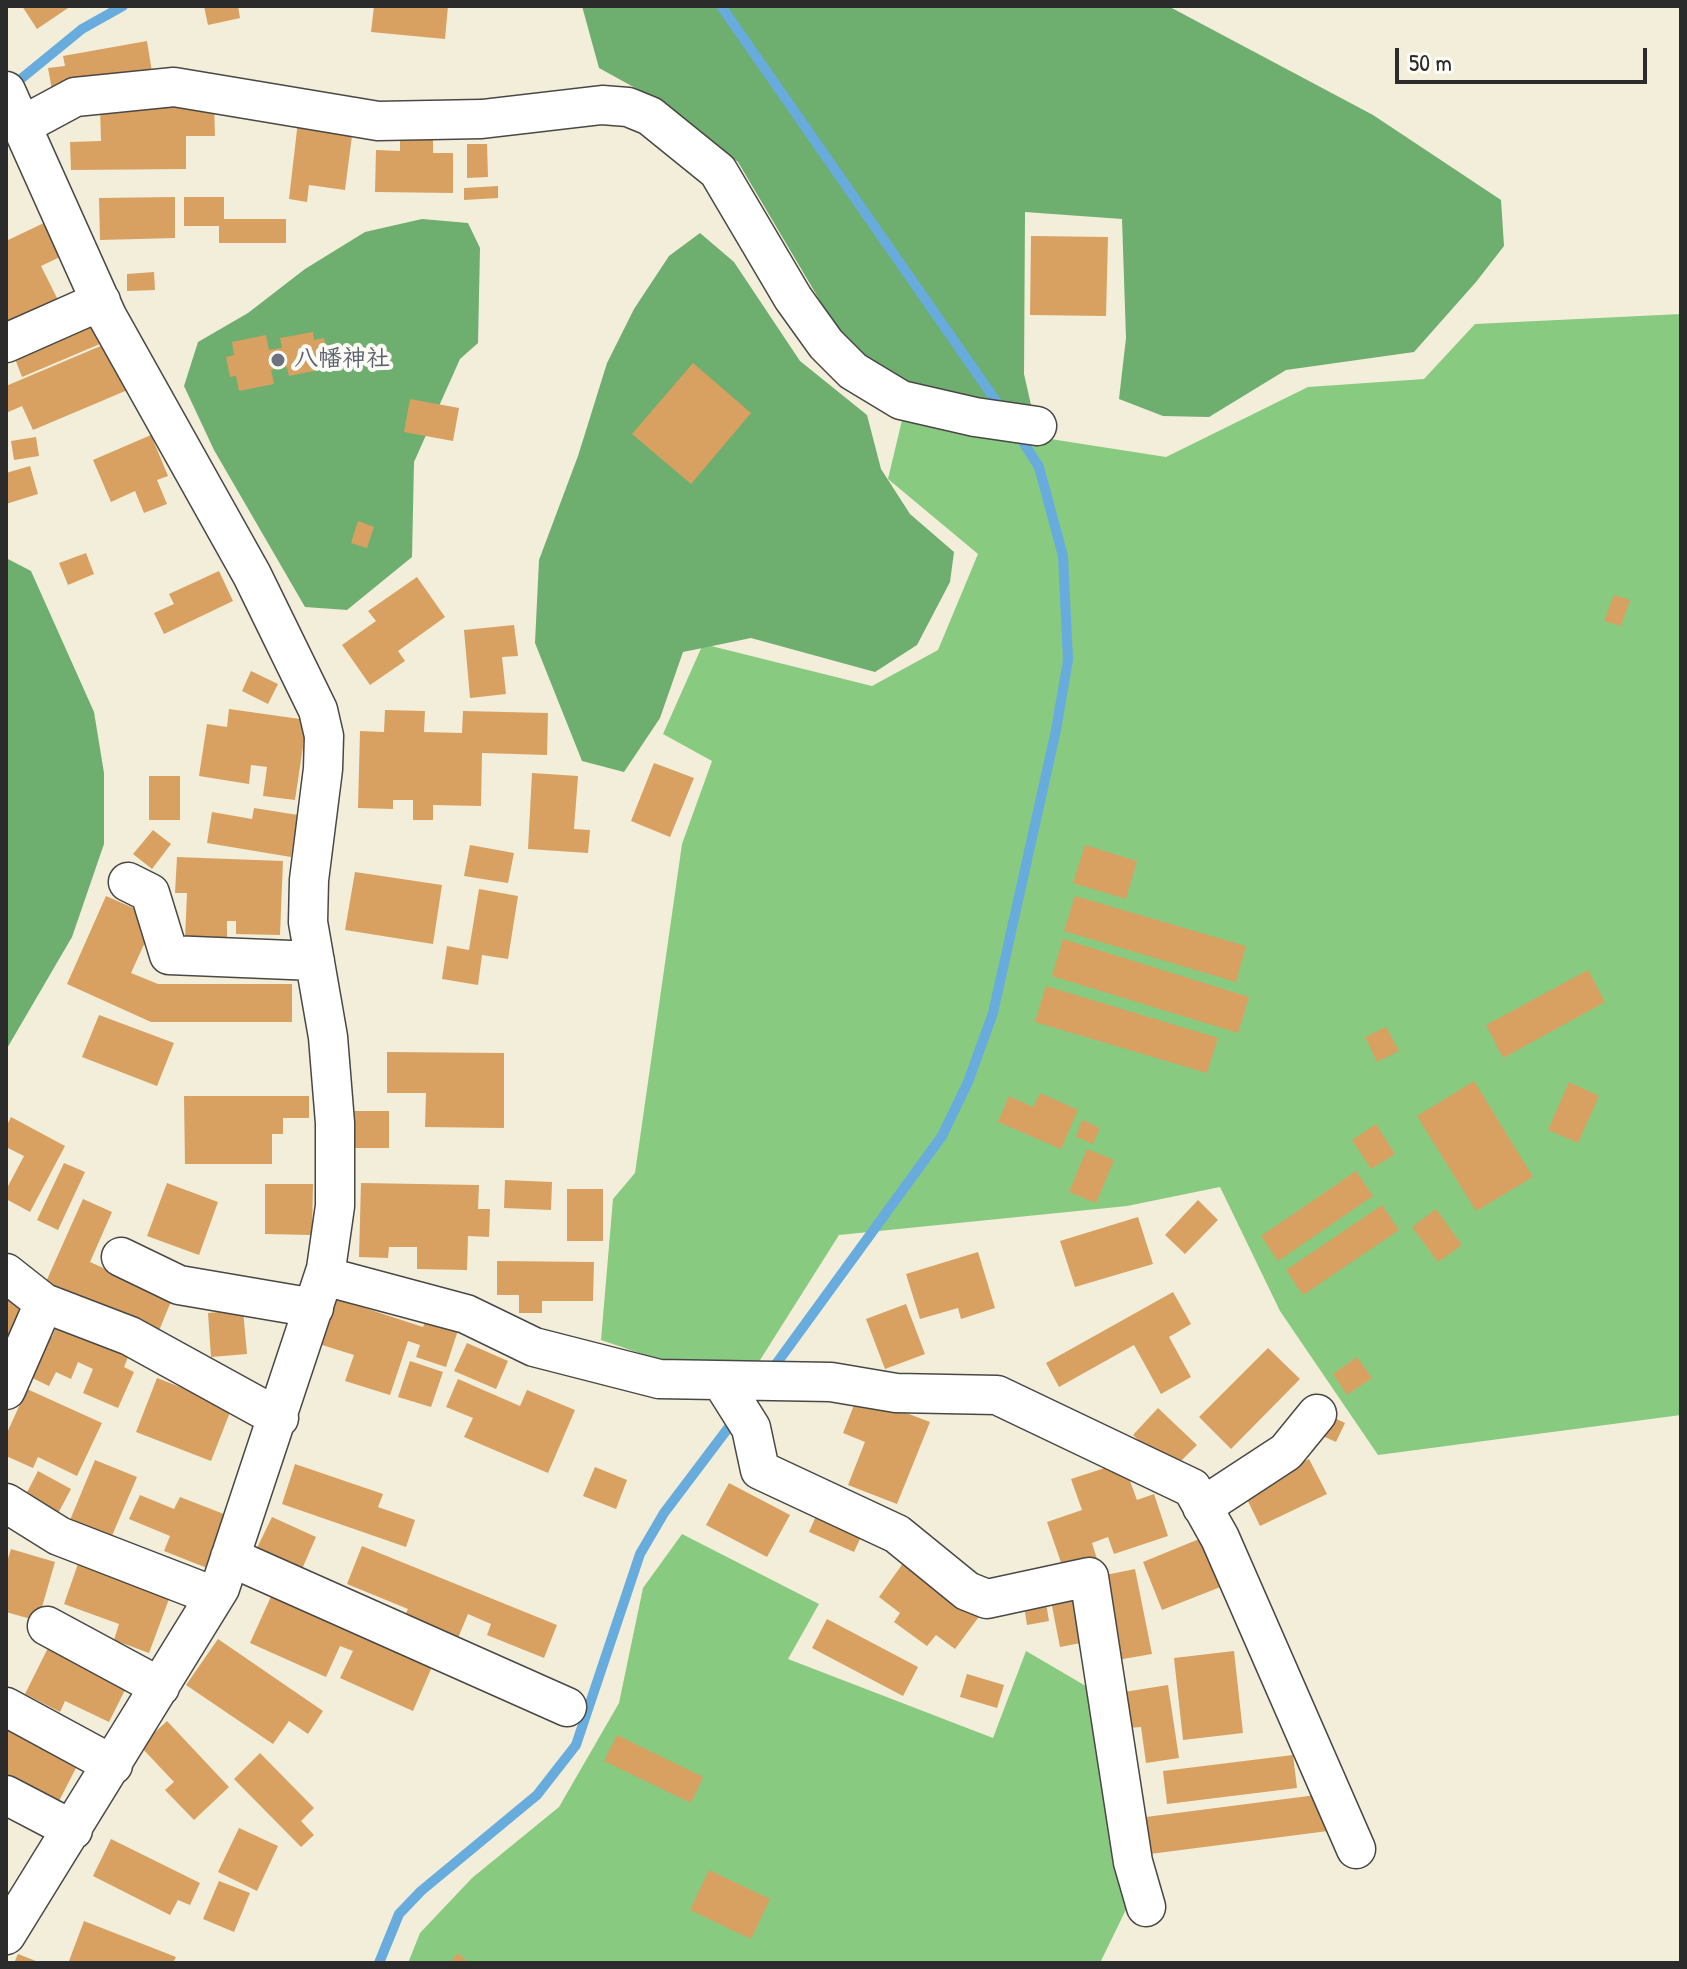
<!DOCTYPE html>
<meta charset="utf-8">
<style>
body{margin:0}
#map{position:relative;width:1687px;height:1969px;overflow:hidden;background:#f2eed9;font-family:"Patrick Hand",sans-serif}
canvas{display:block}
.frame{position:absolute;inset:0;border:8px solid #2b2b2b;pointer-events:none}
.scale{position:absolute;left:1395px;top:48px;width:252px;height:36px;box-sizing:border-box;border:4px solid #2b2b2b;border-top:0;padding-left:10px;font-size:24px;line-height:28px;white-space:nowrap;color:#2b2b2b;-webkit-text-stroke:6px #fdfcf7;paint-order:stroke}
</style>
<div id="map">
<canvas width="1687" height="1969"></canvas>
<div class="frame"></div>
<div class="scale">50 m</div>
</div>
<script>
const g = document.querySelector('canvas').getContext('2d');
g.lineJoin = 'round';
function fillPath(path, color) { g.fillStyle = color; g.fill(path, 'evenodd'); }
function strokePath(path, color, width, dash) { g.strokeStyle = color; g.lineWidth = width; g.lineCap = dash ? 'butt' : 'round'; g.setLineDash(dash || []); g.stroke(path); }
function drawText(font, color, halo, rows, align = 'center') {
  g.font = font + ' "Patrick Hand","Klee One",sans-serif'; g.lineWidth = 8; g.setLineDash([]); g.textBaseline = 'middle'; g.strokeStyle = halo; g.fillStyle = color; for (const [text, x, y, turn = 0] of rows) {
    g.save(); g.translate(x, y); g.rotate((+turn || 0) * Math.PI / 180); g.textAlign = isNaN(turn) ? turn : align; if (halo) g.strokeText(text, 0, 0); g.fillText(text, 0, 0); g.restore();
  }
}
const green = new Path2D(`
 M1681,314V1415L1378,1455L1280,1311L1220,1187L1127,1206L839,1235L755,1368L660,1360L601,1340L613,1199L635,1173L682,844L712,761L663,734L703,644L872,686L938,650L978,554L888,479L903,416L1166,457L1308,387L1424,379L1475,324Z
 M682,1534L819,1604L788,1659L993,1738L1026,1651L1096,1692L1134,1893L1100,1963H408L420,1933L472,1878L559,1807L619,1703L643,1588Z`);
const forest = new Path2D(`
 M582,6H1168L1373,115L1501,200L1504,246L1476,282L1414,352L1286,370L1209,417L1163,416L1119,399L1126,338L1122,219L1025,212L1024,374L1031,405L972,401L904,387L852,355L738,162L668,106L599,68Z
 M422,219L468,223L480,248L478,343L460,359L414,462L412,557L347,610L305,607L214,450L184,386L198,342L248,313L305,269L365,232Z
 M700,233L734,262L800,361L867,415L881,469L910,514L954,552L950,582L917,645L875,672L751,638L683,652L660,718L624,772L582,761L535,643L539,560L578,456L607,363L634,309L669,256Z
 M6,558L31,571L94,712L104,773V844L72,937L6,1050Z`);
const stream = new Path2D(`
 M721,6L1003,411
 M11,87L82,29L123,6
 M771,1371L942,1136L968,1082L993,1013L1056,730L1068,660L1063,556L1039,467L1018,434
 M379,1963L399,1914L421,1891L537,1795L576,1745L640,1554L664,1513L735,1419`);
const building = new Path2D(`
 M22,6H71L37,29Z
 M204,6H238L240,18L208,25Z
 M374,6H448L445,39L371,32Z
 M147,41L152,72L52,90L48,68L65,66L63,56Z
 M214,105L215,136H186V169L71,170L70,142L101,141L100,107Z
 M298,121L353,128L345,190L309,185L307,202L289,199Z
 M400,135H433V153H453V193L375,192L376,150L400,151Z
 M467,144H487L488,177L467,178Z
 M498,186V198L464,200V188Z
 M175,197V238L100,240L99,198Z
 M184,197H224V219H286V243H219V226H184Z
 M46,222L62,256L41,266L59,302L6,328V241Z
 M1031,236L1108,237L1106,316L1030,315Z
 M154,272L155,290L127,291V274Z
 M89,318L100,344L22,377L12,351Z
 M313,332L314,340L324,338L329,362L314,365V371L289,376L287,367L271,370L274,384L239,391L236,376L230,377L226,357L234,355L232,342L266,335L269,350L282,348L280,338Z
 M110,342L130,389L33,430L22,406L6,413V386Z
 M693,363L751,413L691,484L632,434Z
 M410,399L459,408L453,441L404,432Z
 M151,435L168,476L157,480L167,504L144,513L135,491L111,502L93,460Z
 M36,437L39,456L14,460L11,441Z
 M30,466L38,494L6,504V473Z
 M358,521L374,527L367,548L351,543Z
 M86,553L94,574L68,585L59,563Z
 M219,571L233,601L164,634L154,613L174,604L169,594Z
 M417,577L445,617L398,651L405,661L370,685L342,645L376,621L368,611Z
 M1614,595L1630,600L1621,626L1604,621Z
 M514,625L518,656L502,657L506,694L470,698L464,630Z
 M251,671L278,684L268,704L242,691Z
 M229,709L307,720L295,800L263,796L267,767L251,765L249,784L199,776L207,724L227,727Z
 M385,710L425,711L424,732L462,733L463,711L548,713L547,755L482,753L481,806L433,805V820H413V800H393V809L358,808L360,731L384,732Z
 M654,763L694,778L670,837L631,821Z
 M532,773L578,776L574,829L590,830L588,853L528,849Z
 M149,776H180V820H149Z
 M254,808L298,815L291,857L207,843L212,812L252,819Z
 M153,830L171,844L152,869L133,854Z
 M470,845L514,853L508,883L464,876Z
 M1085,845L1137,861L1126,899L1073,883Z
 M177,857L283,861L280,935L236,934V921H227V940L185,939L187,893H175Z
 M355,872L442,885L433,944L345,930Z
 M479,889L518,896L508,959L482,955L478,985L442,979L447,946L469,950Z
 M106,896L156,918L131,973L158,984H292V1022H151L67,984Z
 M1075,896L1246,946L1236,982L1064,931Z
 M1063,939L1249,997L1238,1033L1052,976Z
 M1588,970L1605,1002L1503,1058L1486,1025Z
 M1046,986L1218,1038L1207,1073L1035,1022Z
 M99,1015L174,1043L157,1086L82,1057Z
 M1386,1027L1399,1051L1377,1062L1365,1037Z
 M387,1052L504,1053V1128L425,1127L426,1093H387Z
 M1474,1081L1533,1177L1476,1211L1417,1116Z
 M1569,1082L1599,1096L1578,1143L1548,1130Z
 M1040,1093L1078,1110L1061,1149L998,1122L1009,1096L1033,1107Z
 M184,1096H309V1118H283V1134H272V1164H185Z
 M352,1111H389V1148H352Z
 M11,1117L65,1146L30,1212L6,1199V1190L24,1156L6,1147V1127Z
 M1082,1120L1100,1128L1093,1144L1076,1137Z
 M1376,1124L1395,1154L1371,1169L1352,1140Z
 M1087,1149L1114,1160L1096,1203L1069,1192Z
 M64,1163L85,1172L58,1230L37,1220Z
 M1356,1171L1373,1196L1278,1261L1261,1236Z
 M505,1180L552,1182L551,1210L504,1208Z
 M167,1183L218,1202L199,1255L147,1236Z
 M361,1183L479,1185L478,1209H490L489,1237L468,1236L467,1270L417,1269V1247H389L388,1258L359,1257Z
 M265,1184H313L312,1235L265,1234Z
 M567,1189H603V1241H567Z
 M83,1199L112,1212L90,1262L172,1299L158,1333L45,1284Z
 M1198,1200L1218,1220L1185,1254L1165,1235Z
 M1382,1205L1399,1230L1303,1295L1286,1270Z
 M1436,1209L1462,1245L1438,1262L1412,1227Z
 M1138,1217L1153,1264L1075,1287L1060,1241Z
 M978,1252L995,1308L961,1319L958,1308L920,1319L906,1274Z
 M497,1261L594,1262L593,1301H542V1313H519V1295H497Z
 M1173,1292L1191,1324L1169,1337L1191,1377L1161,1394L1134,1345L1059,1387L1046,1363Z
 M6,1294L30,1304L6,1361Z
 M334,1298L423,1327L428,1314L460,1324L446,1367L416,1357L420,1345L408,1341L390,1395L345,1381L354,1355L319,1344Z
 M906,1304L925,1354L885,1369L866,1319Z
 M243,1310L247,1354L211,1357L208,1313Z
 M59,1320L130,1352L124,1367L134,1372L118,1408L83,1393L93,1369L78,1362L71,1379L56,1372L49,1386L24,1374L42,1333L52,1337Z
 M467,1343L508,1361L496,1389L454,1371Z
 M1268,1348L1300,1379L1231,1449L1199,1417Z
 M1357,1357L1372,1378L1347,1395L1333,1374Z
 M410,1361L443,1372L431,1407L398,1397Z
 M157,1378L232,1407L211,1461L136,1432Z
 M458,1379L520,1406L527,1390L575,1410L548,1473L464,1437L473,1418L446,1407Z
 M27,1389L102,1423L77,1476L38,1457L33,1468L6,1456V1435Z
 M858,1395L930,1422L897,1504L848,1485L865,1442L843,1433Z
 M1158,1408L1197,1445L1171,1471L1133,1435Z
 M1328,1415L1345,1423L1336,1442L1318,1434Z
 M1309,1459L1327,1494L1260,1526L1243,1491Z
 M95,1460L137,1477L111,1538L70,1520Z
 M1123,1462L1137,1500L1154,1494L1168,1536L1114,1554L1108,1537L1092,1543L1097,1559L1064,1571L1047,1522L1082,1510L1071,1479Z
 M295,1464L383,1494L378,1507L415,1520L406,1547L282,1504Z
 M595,1467L627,1480L616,1509L583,1496Z
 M38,1471L71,1489L55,1519L22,1502Z
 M729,1483L790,1515L767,1557L706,1525Z
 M140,1495L174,1509L180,1497L229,1516L207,1568L164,1551L170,1536L129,1519Z
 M820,1507L865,1528L854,1552L809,1532Z
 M272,1517L316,1537L302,1569L257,1548Z
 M1204,1537L1223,1586L1162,1610L1143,1562Z
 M362,1546L557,1625L544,1658L487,1635L491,1624L468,1614L455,1645L401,1623L408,1609L347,1584Z
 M11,1549L55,1562L38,1621L6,1612V1565Z
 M80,1558L172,1591L149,1653L114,1640L119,1624L64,1604Z
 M906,1559L981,1614L955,1649L936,1635L927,1646L894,1622L900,1613L879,1597Z
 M1135,1569L1152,1654L1117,1660L1101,1576Z
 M274,1590L434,1662L413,1711L340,1678L353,1651L340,1646L326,1677L250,1643Z
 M1075,1591L1086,1642L1060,1647L1050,1596Z
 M1045,1597L1049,1621L1027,1625L1023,1600Z
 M827,1619L918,1667L903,1696L812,1648Z
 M218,1639L323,1711L308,1734L289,1721L273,1744L186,1685Z
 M51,1642L130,1680L109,1722L65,1701L60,1712L25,1694Z
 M1234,1651L1243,1733L1183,1740L1174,1658Z
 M967,1674L1004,1685L997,1708L960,1697Z
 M1168,1685L1179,1758L1146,1763L1141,1727L1129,1728L1124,1692Z
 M167,1721L229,1787L194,1820L165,1790L174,1782L140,1746Z
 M6,1726L78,1764L57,1805L6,1779Z
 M617,1735L703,1777L691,1803L604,1761Z
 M260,1753L314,1808L301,1821L314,1835L301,1847L234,1779Z
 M1293,1755L1297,1788L1167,1804L1163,1771Z
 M1324,1794L1328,1831L1150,1854L1146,1817Z
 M239,1828L278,1846L257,1891L218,1872Z
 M111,1839L200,1883L190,1905L178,1900L170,1915L93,1876Z
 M709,1870L770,1899L751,1939L690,1910Z
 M219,1881L250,1893L234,1932L203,1919Z
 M84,1921L176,1957L173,1963L69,1961Z
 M458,1953L469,1963H449Z
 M18,1954L41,1963H14Z`);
const minor = new Path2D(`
 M6,91L107,316L252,575L318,710L324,736L323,769L309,880L308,922L328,1037L335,1123V1206L326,1269L220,1588L6,1935
 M23,125L75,97L174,87L378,121L482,119L602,105L628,107L650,116L718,171L793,298L826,344L853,371L901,400L975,417L1037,426
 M6,343L101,301
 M128,882L150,893L169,955L315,961
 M121,1257L179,1285L314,1308
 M6,1273L44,1303L130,1336L279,1418
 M324,1276L466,1314L534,1347L659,1379L831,1382L896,1393L997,1395L1192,1488L1220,1538L1356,1849
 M722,1382L751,1428L760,1470L897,1534L967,1591L987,1599L1089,1577L1133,1862L1146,1907
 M6,1390L44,1303
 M6,1503L59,1536L214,1596
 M1202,1507L1286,1452L1317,1414
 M230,1557L567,1707
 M47,1626L160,1687
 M6,1707L113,1765
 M6,1795L73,1830`);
const markers = [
 [278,360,8,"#6b7280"]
];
const worshipNames = [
 ["八幡神社",294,360]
];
fillPath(green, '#89ca81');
fillPath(forest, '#6eae6f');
strokePath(stream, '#68acde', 10);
fillPath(building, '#d8a161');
strokePath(minor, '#494845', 41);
strokePath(minor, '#fff', 38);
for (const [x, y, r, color] of markers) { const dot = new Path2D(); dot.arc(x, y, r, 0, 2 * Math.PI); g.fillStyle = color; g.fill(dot); strokePath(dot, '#fdfcf7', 3); }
drawText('bold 24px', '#5b616d', '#fdfcf7', worshipNames, 'left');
</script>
